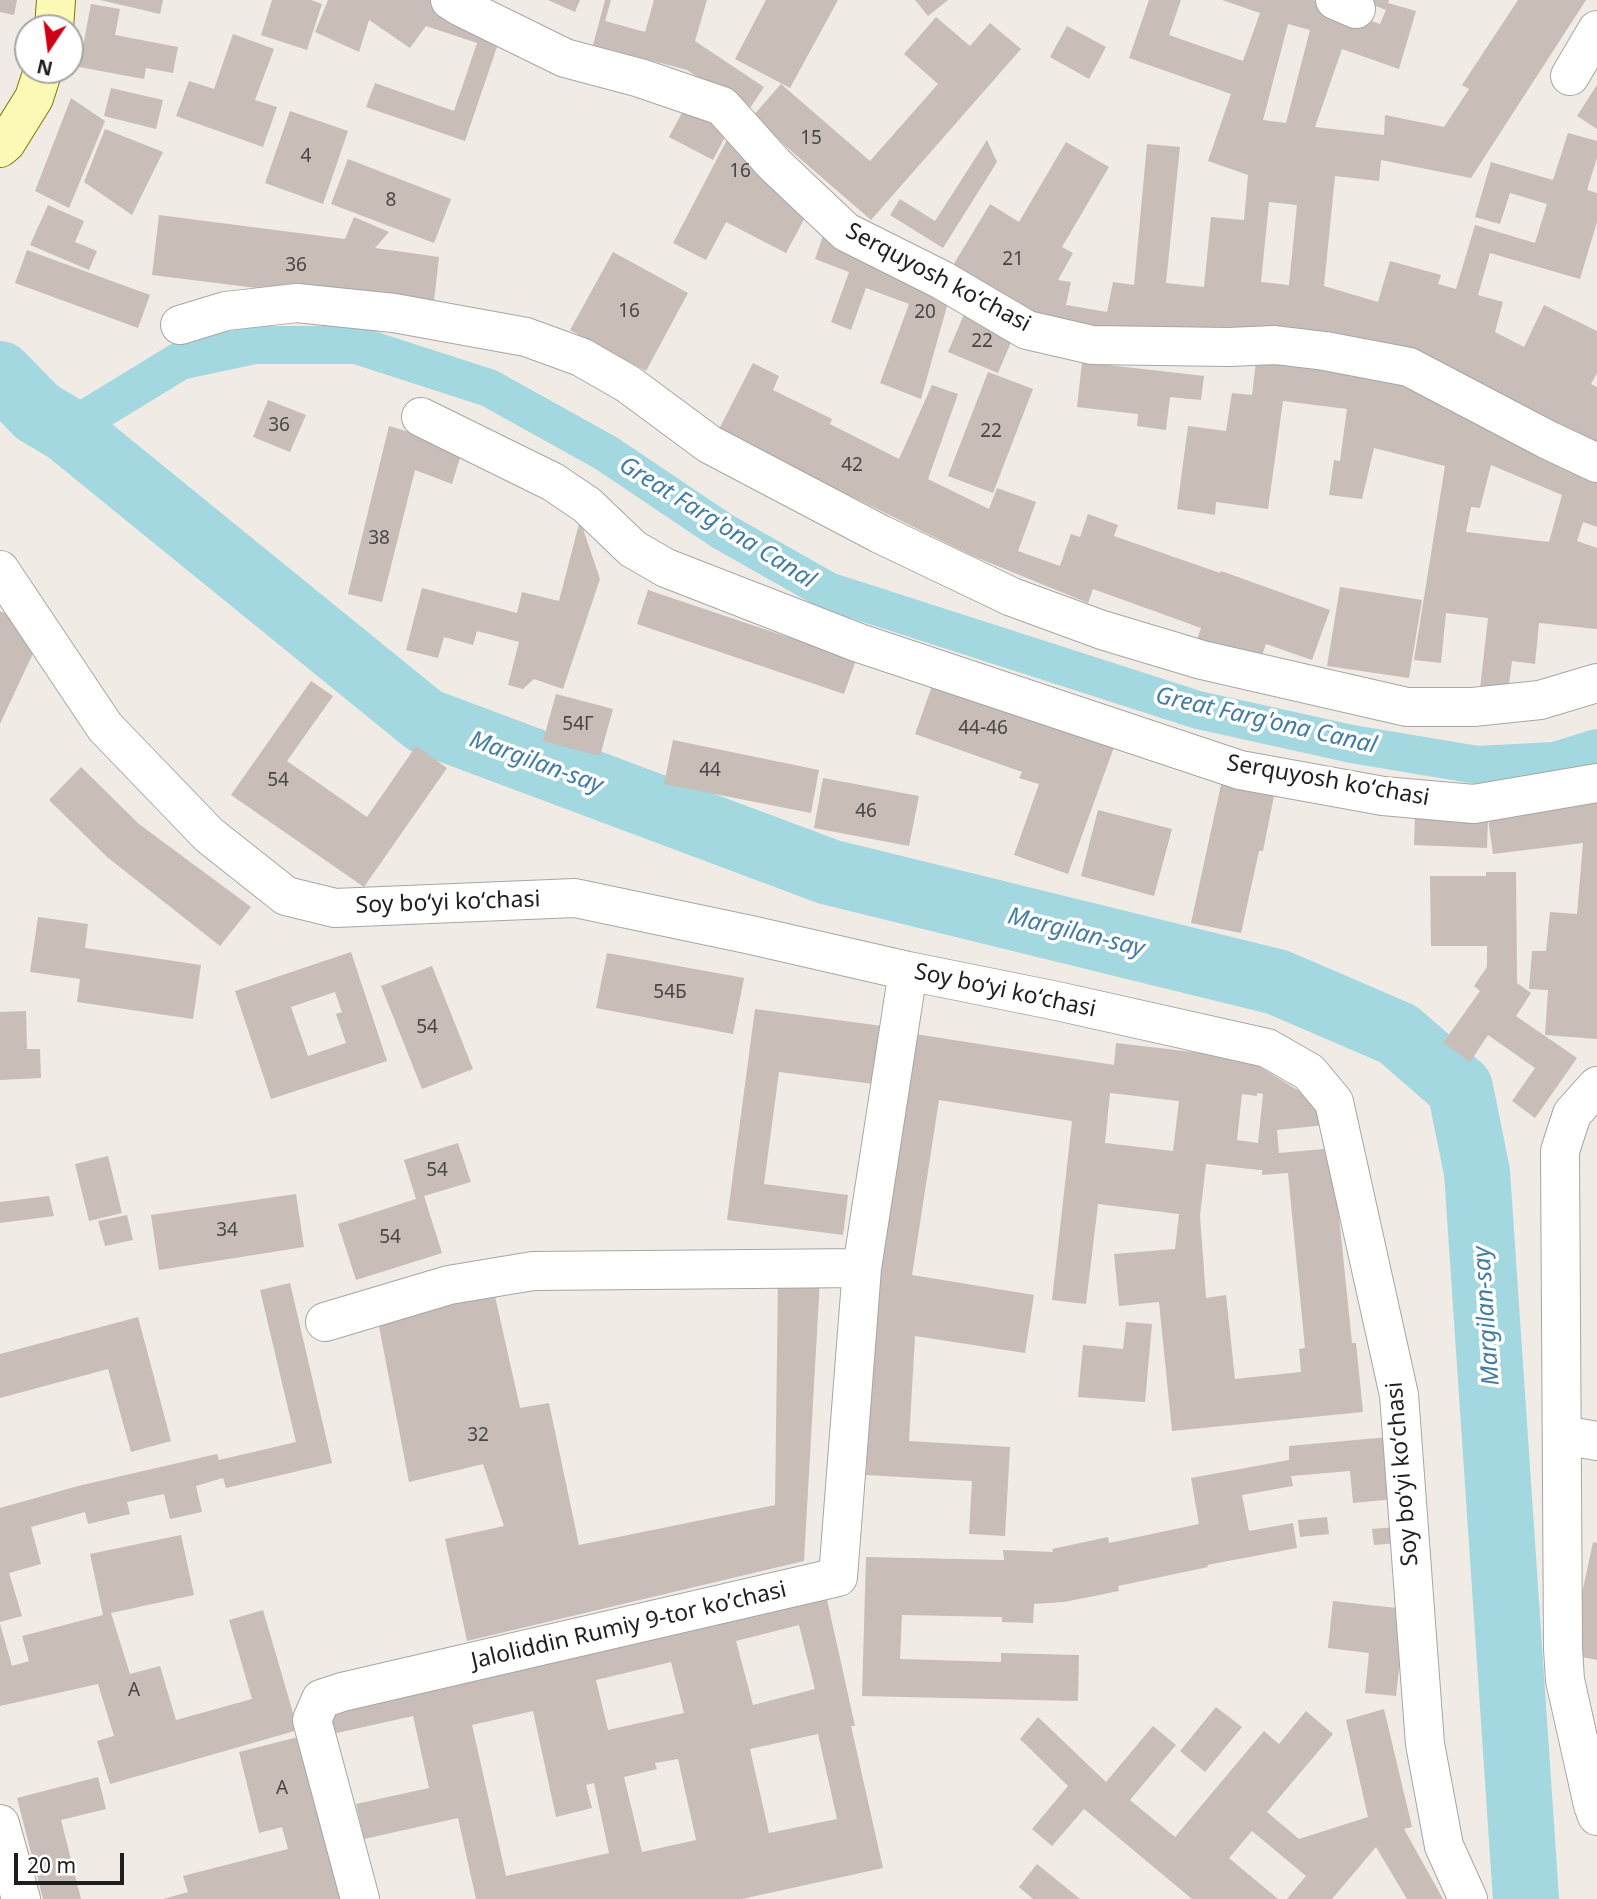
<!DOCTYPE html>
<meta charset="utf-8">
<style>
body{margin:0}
#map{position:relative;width:1597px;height:1899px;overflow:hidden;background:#f0ebe5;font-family:"Noto Sans",sans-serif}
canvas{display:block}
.north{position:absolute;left:14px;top:14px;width:70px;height:70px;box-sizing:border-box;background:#fff;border:2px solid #a5a5a5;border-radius:50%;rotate:193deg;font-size:19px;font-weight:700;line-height:28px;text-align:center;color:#1f1f1f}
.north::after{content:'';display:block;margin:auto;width:24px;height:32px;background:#ce0015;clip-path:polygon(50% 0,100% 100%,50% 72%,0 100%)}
.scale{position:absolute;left:14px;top:1853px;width:110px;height:32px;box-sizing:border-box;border:4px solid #1f1f1f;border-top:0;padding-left:9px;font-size:21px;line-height:24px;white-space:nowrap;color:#1f1f1f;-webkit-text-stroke:5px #fff;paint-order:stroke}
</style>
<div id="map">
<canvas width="1597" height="1899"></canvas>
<div class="north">N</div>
<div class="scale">20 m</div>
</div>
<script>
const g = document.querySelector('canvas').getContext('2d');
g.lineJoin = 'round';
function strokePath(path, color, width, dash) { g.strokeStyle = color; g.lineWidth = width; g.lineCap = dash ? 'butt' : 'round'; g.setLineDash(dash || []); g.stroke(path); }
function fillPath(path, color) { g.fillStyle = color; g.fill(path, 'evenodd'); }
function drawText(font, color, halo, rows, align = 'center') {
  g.font = font + ' "Noto Sans",sans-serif'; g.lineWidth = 7; g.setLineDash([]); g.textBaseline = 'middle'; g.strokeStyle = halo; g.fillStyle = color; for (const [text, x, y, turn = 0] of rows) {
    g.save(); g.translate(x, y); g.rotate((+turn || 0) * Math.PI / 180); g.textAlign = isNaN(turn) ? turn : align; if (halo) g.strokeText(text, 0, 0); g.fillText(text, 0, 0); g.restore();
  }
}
const canal = new Path2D(`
 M67,430L180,361L255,345H356L489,388L606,453L722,531L828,591L1198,710L1352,744L1477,765L1555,761L1597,748`);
const river = new Path2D(`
 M0,374L37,412L67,430L425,721L829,872L1277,982L1398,1034L1460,1088L1477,1172L1526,1899`);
const building = new Path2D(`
 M0,0H17L14,15L0,12Z
 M100,0H163L160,14Z
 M272,0H311L322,4L307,50L261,35Z
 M328,0H445L500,38L465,141L366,107L375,83L454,111L477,43L426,26L410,48L369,20L359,52L315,32Z
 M548,0H580L575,12Z
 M605,0H611L605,21L645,32L654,0H707L695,41L764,87L748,111L687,70L593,45Z
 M766,0H838L790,88L735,59Z
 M915,0H948L928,16Z
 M1149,0H1181L1169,35L1243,61L1260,13L1222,0H1313L1380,24L1386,10L1361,0H1389L1388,3L1416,11L1399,69L1342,49L1315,127L1384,135L1385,115L1444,127L1469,89L1462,85L1518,0H1586L1471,178L1381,160L1379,181L1335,176L1324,286L1378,302L1390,261L1441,275L1438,284L1456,289L1475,225L1535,243L1547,204L1510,193L1500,224L1475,217L1491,162L1553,180L1568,133L1597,141V158L1587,190L1597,193V222L1580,279L1490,253L1478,295L1503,302L1495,332L1524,347L1544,305L1597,331V373L1591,384L1597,387V442L1462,376L1035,324L952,267L990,204L1019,222L1066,142L1109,167L1062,247L1073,253L1058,280L1071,282L1066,305L1107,312L1113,282L1134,285L1147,144L1180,147L1166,283L1204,287L1211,217L1244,220L1248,175L1208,161L1231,94L1129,58ZM1288,24L1310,30L1286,123L1263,120ZM1269,202L1297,205L1289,285L1261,282Z
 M91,4L120,9L115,35L178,47L173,73L146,68L144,79L79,67Z
 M936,17L970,46L990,23L1021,49L871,220L752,117L781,84L870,161L938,84L904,54Z
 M1067,26L1106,47L1089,79L1050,57Z
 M233,34L274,49L255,100L277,107L263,147L176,116L189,81L214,89Z
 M1597,85V129L1577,116Z
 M111,88L163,100L156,129L104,116Z
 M71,98L105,121L69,208L35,191Z
 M684,109L728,131L713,160L669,137Z
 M290,111L348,131L323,204L265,183Z
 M105,129L163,152L132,215L84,182Z
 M730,134L809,210L786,253L726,222L706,260L673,243Z
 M987,140L997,162L943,248L890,215L900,199L935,221Z
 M348,159L451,199L434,243L331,204Z
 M48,205L84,221L75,242L97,251L89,270L30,245Z
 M159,215L345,239L354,217L389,232L375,248L439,257L433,310L152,275Z
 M824,233L949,299L921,399L880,383L909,304L866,288L851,330L831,322L849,272L815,259Z
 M27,250L150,295L138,328L15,283Z
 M613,252L688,293L646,371L570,330Z
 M965,312L1015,333L998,373L948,352Z
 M1256,361L1390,380L1597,472V527L1583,522L1577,541L1597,548V629L1539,623L1535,664L1512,661L1508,692L1480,689L1488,618L1446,613L1441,663L1414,660L1445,466L1374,448L1362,499L1329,495L1334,460L1340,461L1347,409L1283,401L1268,509L1216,502L1215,515L1177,509L1188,426L1226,431L1232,393L1252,395ZM1491,465L1562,495L1549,542L1466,532L1471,507L1480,508Z
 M1082,362L1204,376L1201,400L1170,397L1166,430L1137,426L1138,414L1077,407Z
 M753,363L779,376L773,390L832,419L830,424L899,459L932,385L958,394L928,479L989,509L997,488L1036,502L1018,551L1060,566L1071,534L1080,537L1088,514L1118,525L1114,536L1220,573L1221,571L1330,610L1312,660L1266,644L1260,661L1197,639L1201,628L1093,589L1088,603L973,556L718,431Z
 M988,372L1033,389L993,493L948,476Z
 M268,400L306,415L290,452L253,437Z
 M389,426L463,448L452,484L415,470L382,602L348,594Z
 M580,520L600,579L563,689L534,679L523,689L508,685L519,642L477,631L473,645L444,637L438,658L406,650L422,588L517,613L522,592L559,601Z
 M1340,587L1422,600L1409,678L1327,666Z
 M648,590L856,660L844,694L637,624Z
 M0,611L26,623L35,649L0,724Z
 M311,681L333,696L287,761L367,817L416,746L447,768L364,887L231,795Z
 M933,683L1114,747L1068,874L1014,855L1039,784L1019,778L1022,772L915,734Z
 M556,694L613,709L600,756L543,741Z
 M673,740L819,770L811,813L664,784Z
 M81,767L139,824L251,907L220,946L107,857L49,800Z
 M823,778L919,796L909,846L814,828Z
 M1222,780L1275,791L1263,851H1259L1241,933L1191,923Z
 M1597,803V1039L1545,1035L1548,990L1529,989L1532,951H1546L1550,912L1577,914L1583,843L1493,854L1488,818Z
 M1098,810L1172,829L1154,896L1081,876Z
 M1415,817L1488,820L1487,848L1414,845Z
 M1486,872H1516L1517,983L1531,993L1516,1016L1577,1058L1535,1118L1512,1101L1535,1068L1488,1035L1470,1062L1443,1043L1480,991L1474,986L1487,967V946H1431L1430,876H1486Z
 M38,917L88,924L85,948L201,965L193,1019L77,1002L80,979L30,972Z
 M351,952L387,1061L271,1099L235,991ZM335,992L342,1012L336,1014L346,1043L308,1056L291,1007Z
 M607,953L744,978L733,1034L596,1008Z
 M432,966L473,1069L422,1089L381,986Z
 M755,1009L882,1026L874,1084L779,1072L764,1184L848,1195L843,1235L727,1220Z
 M26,1011L27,1049H40L41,1078L0,1080V1012Z
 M915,1034L1114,1065L1116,1043L1261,1060L1260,1067L1309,1097L1326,1125L1277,1130L1279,1153L1335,1148L1334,1168L1352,1343H1356L1363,1412L1172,1431L1159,1302L1119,1306L1114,1254L1175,1249L1179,1214L1098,1204L1086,1304L1052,1300L1072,1121L939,1100L912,1275L1034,1295L1025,1353L915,1336L909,1441L1010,1447L1005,1536L969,1534L972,1481L866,1475L874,1330L869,1329ZM1110,1093L1179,1101L1173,1151L1105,1143ZM1257,1093L1263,1094L1258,1143L1237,1140L1242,1094L1257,1096ZM1206,1164L1259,1170H1262V1175L1288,1173L1305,1348L1299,1349L1301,1372L1235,1379L1226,1295L1206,1298L1200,1216Z
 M458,1143L471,1182L424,1196L442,1253L356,1280L338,1224L416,1199L404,1160Z
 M108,1156L122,1213L89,1221L75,1164Z
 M296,1194L304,1247L159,1270L151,1215Z
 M49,1196L54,1216L0,1223V1202Z
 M127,1215L133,1240L105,1246L98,1221Z
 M778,1278L820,1279L804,1561L467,1641L445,1539L504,1526L483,1464L409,1482L378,1321L493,1287L520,1408L549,1403L579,1545L775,1505Z
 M290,1283L332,1463L226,1488L223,1478L196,1486L202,1512L170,1519L164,1494L127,1502L130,1514L88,1524L85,1512L31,1527L41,1564L9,1573L22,1616L0,1622V1508L78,1486L217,1454L219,1460L296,1442L260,1290Z
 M138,1317L171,1441L131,1452L108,1369L0,1398V1354Z
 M1126,1322L1152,1324L1145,1402L1078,1397L1083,1345L1123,1349Z
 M1389,1437L1395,1499L1353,1503L1350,1471L1291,1476L1293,1486L1242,1495L1249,1531L1293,1523L1297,1548L1207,1565L1208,1567L1118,1586L1119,1591L1064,1602L1034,1604L1033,1623L1002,1622V1617L902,1615L900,1659L1001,1662V1653L1079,1655L1078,1701L862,1696L866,1557L1004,1560L1003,1550L1053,1552L1052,1549L1108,1537L1109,1543L1199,1524L1191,1478L1289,1460V1446Z
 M1327,1517L1329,1534L1300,1537L1298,1520Z
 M1396,1527L1397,1543L1374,1545L1372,1529Z
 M181,1535L194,1595L111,1613L130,1674L160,1666L176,1720L252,1699L229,1620L263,1610L298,1730L110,1784L97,1741L114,1736L98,1684L0,1706V1624L12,1666L29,1661L22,1636L103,1615L90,1554Z
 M1593,1542L1597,1543V1660L1569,1654Z
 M824,1586L855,1726H851L883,1868L742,1899H476L458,1818L364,1839L356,1804L429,1788L413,1716L332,1734L324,1700ZM799,1625L815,1689L753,1705L736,1641ZM671,1662L684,1713L608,1730L596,1680ZM533,1711L556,1817L592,1808L586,1785L594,1783L609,1853L506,1876L472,1725ZM818,1734L837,1819L769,1833L750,1749ZM678,1759L696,1840L642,1852L624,1777L657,1769L655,1763Z
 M1333,1601L1406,1609L1396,1696L1365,1693L1369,1653L1328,1648Z
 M1216,1707L1242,1727L1205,1772L1180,1751Z
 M1384,1709L1412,1827L1404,1829L1443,1899H1407L1376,1847L1332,1899H1287L1306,1876L1252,1831L1229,1858L1278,1899H1192L1084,1809L1052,1846L1032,1829L1068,1786L1020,1739L1038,1717L1106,1782L1153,1726L1176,1745L1130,1800L1175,1837L1264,1731L1279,1744L1306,1711L1333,1734L1267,1812L1299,1839L1368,1817L1346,1720Z
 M302,1736L344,1899H163L188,1892L183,1876L288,1849L282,1827L259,1833L239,1752Z
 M98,1777L106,1809L61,1820L81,1899H43L17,1798Z
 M1037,1864L1080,1899H1033L1019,1887Z`);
const street = new Path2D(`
 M450,0L461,7L565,58L640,78L722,106L774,164L846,232L942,280L1027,330L1092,345L1229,347L1275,345L1325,351L1409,367L1548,440L1597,463
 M1335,0L1356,9
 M1570,76L1597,30
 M180,325L226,311L297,303L394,313L526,337L581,357L628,384L709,444L880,534L1012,597L1102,630L1202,660L1407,707H1473L1540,700L1597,683
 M421,417L553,482L587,505L633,549L666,568L859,643L1240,770L1383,796L1474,804L1597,783
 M0,570L105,727L209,835L286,896L335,908L575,898L751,935L908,971L1057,1001L1267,1048L1309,1072L1334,1102L1399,1395L1425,1744L1444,1846L1468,1899
 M1597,1086L1572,1114L1560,1151L1563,1648L1565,1680L1593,1805L1597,1816
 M325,1322L449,1285L533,1271L862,1268
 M1563,1435L1597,1441
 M0,1824L21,1899
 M360,1899L312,1720L321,1699L342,1692L838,1577L862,1268L908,971`);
const secondary = new Path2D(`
 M54,28L56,0
 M0,148L6,143L34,98L43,70`);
const numberNames = [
 ["15",811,139],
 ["4",306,157],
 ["16",740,172],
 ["8",391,201],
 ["21",1013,260],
 ["36",296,266],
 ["16",629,312],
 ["20",925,313],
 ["22",982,342],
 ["36",279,426],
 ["22",991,432],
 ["42",852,466],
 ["38",379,539],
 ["54Г",578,725],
 ["44-46",983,729],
 ["44",710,771],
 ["54",278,781],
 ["46",866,812],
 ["54Б",670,993],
 ["54",427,1028],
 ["54",437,1171],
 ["34",227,1231],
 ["54",390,1238],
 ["32",478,1436],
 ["А",134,1691],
 ["А",282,1789]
];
const streetNames = [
 ["Serquyosh koʻchasi",938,278,28],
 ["Serquyosh koʻchasi",1328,781,10],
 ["Soy boʻyi koʻchasi",448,903,-2],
 ["Soy boʻyi koʻchasi",1005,991,12],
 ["Soy boʻyi koʻchasi",1403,1474,-95],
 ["Jaloliddin Rumiy 9-tor koʼchasi",629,1626,-13]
];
const waterNames = [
 ["Great Farg'ona Canal",717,523,32],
 ["Great Farg'ona Canal",1266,721,13],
 ["Margilan-say",536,763,20],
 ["Margilan-say",1076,933,14],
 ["Margilan-say",1487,1316,-94]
];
strokePath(canal, '#a3d8e0', 38);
strokePath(river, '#a3d8e0', 66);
fillPath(building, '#c8bdb7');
strokePath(street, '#a6a6a6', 40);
strokePath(secondary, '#7b7c00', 40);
strokePath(street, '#fff', 38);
strokePath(secondary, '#fcf9b6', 38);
drawText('19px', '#494645', null, numberNames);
drawText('23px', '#1f1f1f', '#fff', streetNames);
drawText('italic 24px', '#417ca3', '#fff', waterNames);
</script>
